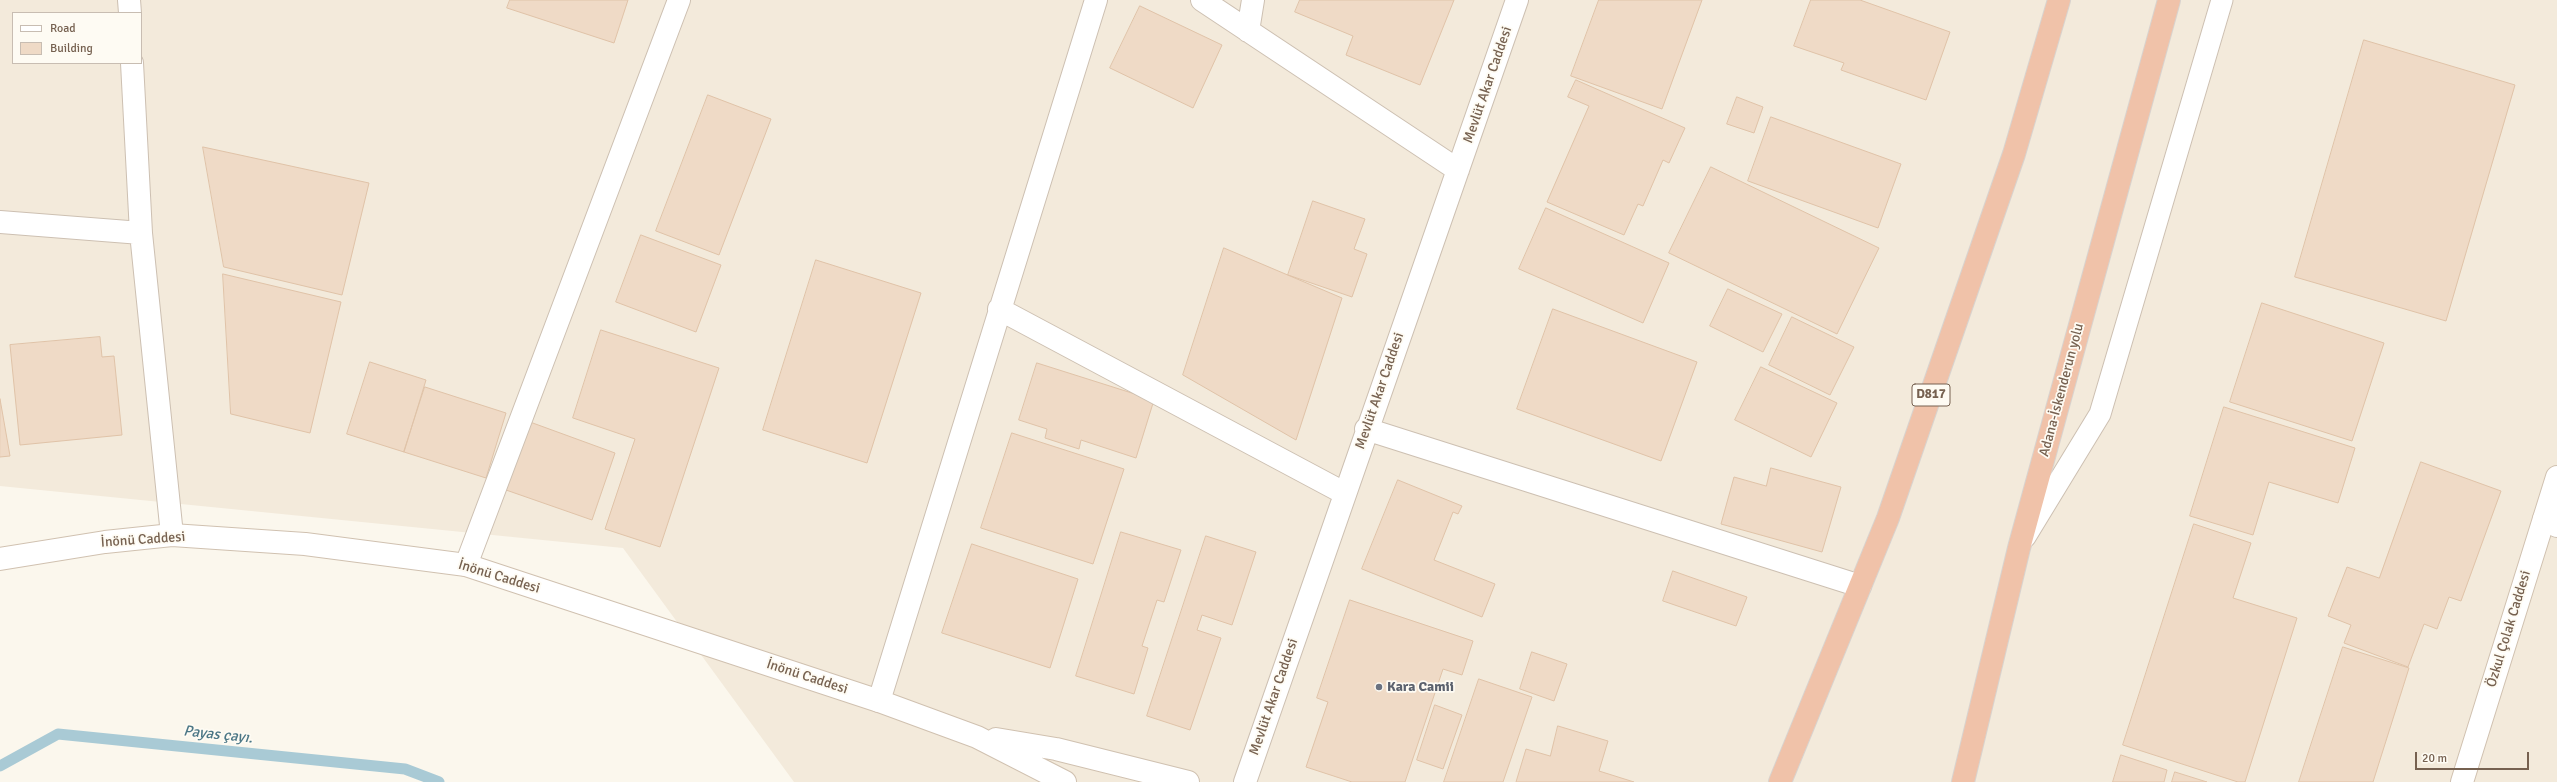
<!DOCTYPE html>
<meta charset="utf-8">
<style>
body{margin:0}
#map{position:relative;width:2557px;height:782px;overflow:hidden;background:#fbf7ed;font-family:Signika,sans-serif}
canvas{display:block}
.legend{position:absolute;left:12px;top:12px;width:130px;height:52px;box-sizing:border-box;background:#fefbf3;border:1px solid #c8bdb2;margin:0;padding:5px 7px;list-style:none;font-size:12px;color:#766150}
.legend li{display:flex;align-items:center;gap:8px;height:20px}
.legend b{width:20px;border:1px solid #c8bdb2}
.scale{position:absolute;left:2415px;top:752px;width:114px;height:18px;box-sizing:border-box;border:2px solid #766150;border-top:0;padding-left:5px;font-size:12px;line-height:14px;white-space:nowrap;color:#766150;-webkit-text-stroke:3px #fefbf3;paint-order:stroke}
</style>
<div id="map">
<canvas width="2557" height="782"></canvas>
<ul class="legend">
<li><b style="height:5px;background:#fff"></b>Road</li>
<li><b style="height:11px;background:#efdac6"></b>Building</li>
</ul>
<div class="scale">20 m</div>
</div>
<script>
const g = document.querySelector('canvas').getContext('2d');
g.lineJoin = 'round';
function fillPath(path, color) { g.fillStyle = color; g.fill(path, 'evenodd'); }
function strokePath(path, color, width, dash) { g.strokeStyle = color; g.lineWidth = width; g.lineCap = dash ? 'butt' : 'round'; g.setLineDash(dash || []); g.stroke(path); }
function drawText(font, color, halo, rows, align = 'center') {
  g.font = font + ' Signika,sans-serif'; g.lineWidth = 3.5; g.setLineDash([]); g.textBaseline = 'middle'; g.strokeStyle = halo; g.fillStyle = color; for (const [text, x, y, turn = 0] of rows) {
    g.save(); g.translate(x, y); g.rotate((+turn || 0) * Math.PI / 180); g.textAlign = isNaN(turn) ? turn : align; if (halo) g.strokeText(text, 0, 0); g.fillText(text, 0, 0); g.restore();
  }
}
const residential = new Path2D(`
 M0,0H2557V782H794L623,548L0,486ZM13,13H141V63H13Z`);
const stream = new Path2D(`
 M0,766L58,734L405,769L439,782`);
const building = new Path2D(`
 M510,0H628L614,43L507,8Z
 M1300,0H1454L1420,85L1346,55L1353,36L1295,12Z
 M1599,0H1702L1662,109L1571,76Z
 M1811,0H1860L1950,32L1926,100L1841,70L1844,63L1794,46Z
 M1140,6L1222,45L1193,108L1110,68Z
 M2364,40L2515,85L2446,321L2295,277Z
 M1576,80L1685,128L1669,163L1663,160L1643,206L1638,204L1624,235L1547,202L1589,106L1568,97Z
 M708,95L771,119L719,255L656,231Z
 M1737,97L1763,107L1754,133L1727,124Z
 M1771,117L1901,164L1878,228L1748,181Z
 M203,147L369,183L342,295L224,267Z
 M1711,167L1879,248L1837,334L1669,253Z
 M1313,201L1365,219L1354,249L1367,254L1352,297L1288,275Z
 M1546,208L1669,263L1643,323L1519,269Z
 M641,235L721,265L696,332L616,302Z
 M1224,248L1342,298L1296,440L1183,375Z
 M816,260L921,293L867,463L763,430Z
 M223,274L341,302L310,433L231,414Z
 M1728,289L1782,314L1763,352L1710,326Z
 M2262,303L2384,343L2352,441L2230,402Z
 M1553,309L1697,362L1661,461L1517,409Z
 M1792,317L1854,347L1830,395L1769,365Z
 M601,330L719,368L660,547L605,529L635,439L573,418Z
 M100,337L102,357L114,356L122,435L20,445L10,345Z
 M370,362L426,380L404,452L347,434Z
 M1037,363L1154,400L1136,458L1081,440L1079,449L1045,438L1047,429L1019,420Z
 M1761,367L1837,403L1811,457L1735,420Z
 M425,387L506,413L486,478L404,452Z
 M0,399L10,456L0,457Z
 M2224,407L2355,448L2338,503L2269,482L2253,535L2190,516Z
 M530,422L615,453L592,520L506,490Z
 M1012,433L1124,469L1093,564L981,528Z
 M2421,462L2501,491L2461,601L2449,597L2437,629L2424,624L2408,667L2344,643L2351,625L2328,616L2347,567L2379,578Z
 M1771,468L1841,487L1822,552L1721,524L1734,477L1766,486Z
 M1398,480L1462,506L1458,514L1453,512L1434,560L1495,584L1482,617L1362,569Z
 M2194,524L2251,543L2233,598L2297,618L2245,782H2238L2123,745Z
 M1121,532L1181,550L1164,602L1157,600L1142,646L1148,648L1134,694L1076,676Z
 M1206,536L1256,552L1232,625L1202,615L1197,630L1221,638L1190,730L1147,716Z
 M972,544L1078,579L1050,668L942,633Z
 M1673,571L1747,597L1736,626L1663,601Z
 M1350,600L1473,641L1462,675L1443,669L1405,782H1352L1306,767L1328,702L1317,698Z
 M2343,647L2409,668L2373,782H2299Z
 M1532,652L1567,664L1554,701L1520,689Z
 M1479,679L1532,697L1503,782H1444Z
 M1435,705L1462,715L1443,769L1417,760Z
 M1558,726L1608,741L1599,771L1634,782H1516L1526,749L1550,756Z
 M2121,755L2167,770L2164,782H2113Z
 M2175,772L2207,782H2172Z`);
const lane = new Path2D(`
 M2025,537L2100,414L2222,0`);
const street = new Path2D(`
 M129,0L130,13
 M1202,0L1458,170
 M1248,31L1253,0
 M132,63L141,233L172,535
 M0,222L141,233
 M999,309L1344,493
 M1366,429L1860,586
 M2544,519L2557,526
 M466,565L679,0
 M879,701L1096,0
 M1245,782L1517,0`);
const secondary = new Path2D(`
 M0,559L105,542L172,535L305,544L466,565L879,701L977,737L1065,782
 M996,739L1056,749L1188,782
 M2462,782L2557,477`);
const highway = new Path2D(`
 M1780,782L1888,518L2014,154L2059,0
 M1963,782L2019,548L2169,0`);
const markers = [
 [1379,687,4,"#6b7280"]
];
const shields = [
 [1931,395,38]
];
const shieldNames = [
 ["D817",1931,395]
];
const streetNames = [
 ["Mevlüt Akar Caddesi",1488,85,-71],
 ["Adana-İskenderun yolu",2062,390,-75],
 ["Mevlüt Akar Caddesi",1380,391,-71],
 ["İnönü Caddesi",143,540,-4],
 ["İnönü Caddesi",499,577,17],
 ["Özkul Çolak Caddesi",2509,629,-73],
 ["İnönü Caddesi",807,677,18],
 ["Mevlüt Akar Caddesi",1274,697,-71]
];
const worshipNames = [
 ["Kara Camii",1387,687]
];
const waterNames = [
 ["Payas çayı.",218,735,6]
];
fillPath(residential, '#f3eadb');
strokePath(stream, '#a9cad5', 11);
fillPath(building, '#efdac6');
strokePath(building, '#e0c3a8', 1);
strokePath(lane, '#cdc0b2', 23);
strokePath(street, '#cdc0b2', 24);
strokePath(secondary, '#d0c1b0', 24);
strokePath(highway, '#d9d3ce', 24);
strokePath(lane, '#fff', 21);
strokePath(street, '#fff', 22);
strokePath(secondary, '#fff', 22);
strokePath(highway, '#f0c2a9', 22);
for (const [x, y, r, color] of markers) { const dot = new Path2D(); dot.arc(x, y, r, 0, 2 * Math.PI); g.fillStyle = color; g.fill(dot); strokePath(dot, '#fefbf3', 1.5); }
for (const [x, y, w] of shields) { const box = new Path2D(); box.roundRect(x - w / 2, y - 11, w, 22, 3); g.fillStyle = '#fefbf3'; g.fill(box); strokePath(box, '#766150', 1); }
drawText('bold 13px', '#766150', null, shieldNames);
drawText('14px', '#766150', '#fefbf3', streetNames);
drawText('bold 14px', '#5b616d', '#fefbf3', worshipNames, 'left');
drawText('italic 15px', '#4c7786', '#fefbf3', waterNames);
</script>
